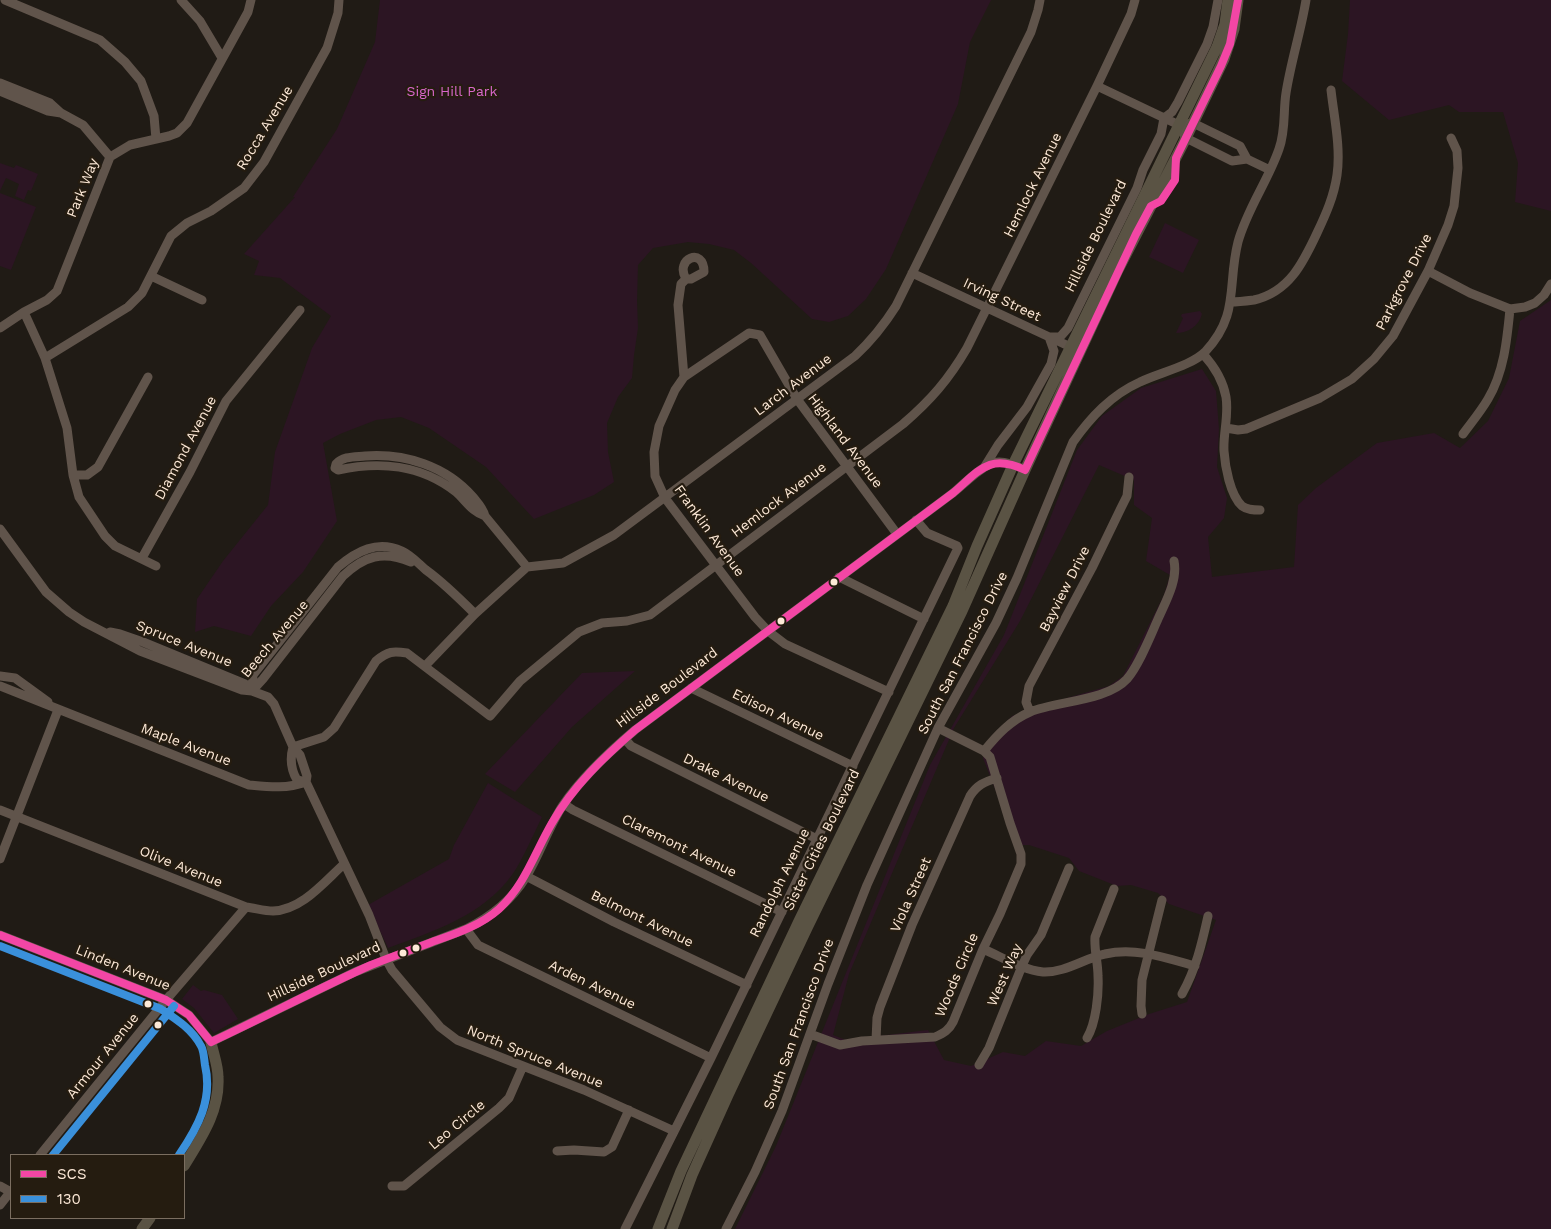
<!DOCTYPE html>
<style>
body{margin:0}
#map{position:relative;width:1551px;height:1229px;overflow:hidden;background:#201b15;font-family:"Work Sans",sans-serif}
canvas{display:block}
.legend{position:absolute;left:10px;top:1154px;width:175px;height:65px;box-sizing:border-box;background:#251c10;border:1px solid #7b6e60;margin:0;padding:6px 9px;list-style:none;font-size:15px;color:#fde9d7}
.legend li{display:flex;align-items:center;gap:10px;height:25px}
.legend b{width:25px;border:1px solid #7b6e60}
</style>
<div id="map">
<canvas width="1551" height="1229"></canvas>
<ul class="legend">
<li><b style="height:6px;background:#f346a5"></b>SCS</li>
<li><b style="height:6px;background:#3a90db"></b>130</li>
</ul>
</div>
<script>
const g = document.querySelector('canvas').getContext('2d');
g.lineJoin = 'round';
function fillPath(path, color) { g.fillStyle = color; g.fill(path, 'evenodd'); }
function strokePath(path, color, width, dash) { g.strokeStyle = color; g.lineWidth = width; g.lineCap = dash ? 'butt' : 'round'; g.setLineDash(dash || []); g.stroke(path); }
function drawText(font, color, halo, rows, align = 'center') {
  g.font = font + ' "Work Sans",sans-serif'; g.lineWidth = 4.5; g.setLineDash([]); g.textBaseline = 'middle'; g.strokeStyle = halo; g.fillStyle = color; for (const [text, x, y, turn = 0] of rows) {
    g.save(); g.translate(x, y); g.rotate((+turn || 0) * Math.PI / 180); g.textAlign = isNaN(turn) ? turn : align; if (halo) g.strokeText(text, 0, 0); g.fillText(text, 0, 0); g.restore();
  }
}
const green = new Path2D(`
 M380,0H991L970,42L958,104L886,269L866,299L848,316L829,322L812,319L751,263L734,250L709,244L688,242L653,248L638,265L637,301L638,328L634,355L632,378L618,397L607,423L608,452L614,482L594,495L534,519L486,467L429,428L401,417L376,420L340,434L323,443L337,521L303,572L271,606L251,636L214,626L195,632L197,599L223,561L268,505L275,452L312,348L331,316L280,278L254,275L259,261L244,254L295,197H293L337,129L375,42Z
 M1350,0H1551V211L1515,202L1518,163L1503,112H1459L1449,105L1389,120L1342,81L1348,34Z
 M0,163L14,168L16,165L38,174L31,191L28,190L24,200L15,196L19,184L6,178L0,191Z
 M0,193L36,207L11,270L0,266Z
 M1165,223L1199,240L1183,273L1149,257Z
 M1551,300V1229H735L776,1146L930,765L1004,635L1077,450L1102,416L1141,388L1202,369L1216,391L1219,429L1217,467L1227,498L1224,518L1208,537L1212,577L1294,567L1298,505L1316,488L1377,443L1434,433L1460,448L1488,421L1509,378L1520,321ZM1099,465L1134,480V505L1152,518L1146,561L1170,575L1164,595L1123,676L1109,686L1039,706L1012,716L988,741L983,758L997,794L1014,845H1029L1069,858L1079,871L1117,886L1131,885L1158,893L1169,904L1216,920L1187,1002L1149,1014L1107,1031L1081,1046L1046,1041L1025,1056L1003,1052L971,1066L944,1060L928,1030L846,1040L833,1035L849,974L954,728L1020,621Z
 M1200,311L1202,314C1199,326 1188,333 1176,333L1183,318L1181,316L1182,314Z
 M635,671L572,727L515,792L485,774L582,673Z
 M488,783L542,817C533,835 523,859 512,875C482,916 434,931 388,948L368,905L449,859L454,845Z
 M193,985L201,991L204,990L222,995L238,1019L214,1033L194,1008L182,999Z`);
const minor = new Path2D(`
 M5,0L100,40L125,62L141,81L154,116L156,139
 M181,0L200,21L222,58
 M0,83L50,103L61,113L83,125L110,157
 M1097,86L1179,125
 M0,91L48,111L61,113
 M1164,118L1172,112L1178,102L1207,44L1213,27L1218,0
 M1179,125L1186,138L1232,161L1247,159L1270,170
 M1179,125L1193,123L1240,146L1247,159
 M1428,271L1470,293L1510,309L1525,307L1535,303L1544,295L1551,284
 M912,273L1075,349
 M151,276L202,300
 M686,279C674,259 704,246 704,272L691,279H686L681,284L678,305L684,377L675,390L659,426L654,452L655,476L665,498L755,617L768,631L785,644L889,692
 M1231,302C1238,302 1246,301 1254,300C1289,292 1303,263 1317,233C1326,214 1334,196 1337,175C1341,148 1334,117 1331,90
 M24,312L45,358L67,428L73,475L79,497L105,536L115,546L156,566
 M0,328L24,312L47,300L57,291L110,157L130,145L169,136L177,133L187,123L248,12L251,0
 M1049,337H1060L1068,328L1137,188L1143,170L1161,134L1164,118
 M1203,354C1214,366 1223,380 1226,397C1229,416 1223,433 1224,451C1225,466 1230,495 1242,506C1247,510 1254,510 1260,510
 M45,358L128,307L142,293L171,236L187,223L211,211L244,188L264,162L327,48L338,13L339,0
 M684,377L749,333L760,335L797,399L897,534
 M1226,428L1238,430L1246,429L1320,398L1352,379L1374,359L1393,336L1428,271L1448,225L1454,206L1458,168L1457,151L1451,138
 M1463,434C1472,422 1481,411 1488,399C1504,372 1507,340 1510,309
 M985,466L998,445L1027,407L1051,364L1054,351L1049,337
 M73,475H87L98,467L148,377
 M485,516C472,512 466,501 456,492C420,464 380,461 338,470L335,468L336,464C343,456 355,457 365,456C405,453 446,466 473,497C478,503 483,508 485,516L527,567
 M0,529L46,592L69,612L84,622L140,651L242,690L252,691L268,697L274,704L293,747L300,755L307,776L306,782L369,915L386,959L392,970L440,1027L457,1040L584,1090L674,1131
 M142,558L190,472L226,401L300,310
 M839,577L924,619
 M110,632L120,634L143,642L245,684L252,691
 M425,666L475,614L527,567L563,563L614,535L855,356C871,341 884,325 896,306L1031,32L1038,10L1040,0
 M0,676L15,678L48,702
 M0,686L249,785C270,787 286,789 306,782
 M691,688L853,766
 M252,691L253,675L338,567C357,551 377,540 402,551C411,555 418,563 426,570C444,583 459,598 475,614
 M252,691L263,679L343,576C364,556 383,550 411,562
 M1030,712L1026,702L1029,686L1092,568L1121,508L1127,496L1129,477
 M625,739L631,746L817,839
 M293,747L324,737L334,728L376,661C388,651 393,651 407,653L490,716L520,681L579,632L602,623L627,621L650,615L903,424C931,400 949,379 967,348L1097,86L1131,14L1135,0
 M293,747C290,758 291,770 297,780L306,782
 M984,751C997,735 1011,720 1030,712C1057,701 1107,701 1127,679C1139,665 1150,637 1158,619C1166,601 1178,580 1174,561
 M564,804L573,810L782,912
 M0,810L246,907C255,908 264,911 273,911C302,910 324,882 344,864
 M0,859L58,710
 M526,876L614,922L747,985
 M466,929L478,945L711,1058
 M0,935L166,1000L189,1015L211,1042L355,972L466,929C491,917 511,901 526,877C540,854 548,828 563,805C583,776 609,752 635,730L953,493C964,484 985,462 999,462C1008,462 1017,466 1025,470
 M983,949C1002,957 1023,970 1043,972C1065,973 1085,958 1105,954C1136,947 1166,958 1195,966
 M1182,994C1196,969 1202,943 1208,916
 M1142,1014L1141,1006L1142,980L1162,900
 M810,1034L840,1045L862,1041L935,1037C944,1033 949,1030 953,1022L983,949L1000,914L1021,864V854L1010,823L990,757L984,751L938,728
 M1087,1038C1096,1023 1099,994 1098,976C1098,963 1094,950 1095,937L1114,889
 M876,1040L877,1018L880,1007L912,925L970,796C977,785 984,782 997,778
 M979,1065L989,1048L1022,966L1027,955L1041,935L1069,868
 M557,1151L574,1150L604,1152L612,1147L629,1110
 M40,1155L166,1000L246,907
 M0,1186L11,1192
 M392,1186H404L499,1108L509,1098L523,1066
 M0,1205L11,1191
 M625,1229L711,1058L958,548L957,546L927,533L916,520
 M726,1229L755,1172L782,1111L828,984L867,885L938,728L996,623L1017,578L1073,442C1091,417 1111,395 1140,382C1158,373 1191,366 1205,352C1240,315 1227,285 1238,242C1247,209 1268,181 1279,149C1286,130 1283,111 1286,93C1291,61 1301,31 1306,0`);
const major = new Path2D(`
 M184,1166C201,1138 220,1111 218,1077C218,1065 213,1053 211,1042
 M142,1229L150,1218
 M658,1229L681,1171L799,921L953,606L977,546L1013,465L1217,47L1225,24L1228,0
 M672,1229L692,1175L728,1095L808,926L962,611L1025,470L1118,270L1184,142L1224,59L1234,29L1238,0`);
const bus1 = new Path2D(`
 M0,935L166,1000L189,1015L211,1042
 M211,1042C265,1017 317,989 371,965C391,957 411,950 432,942C455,934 480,926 499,909C525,885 535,852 552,823C573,786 604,757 635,730L953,493C979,471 989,453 1025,470L1136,234L1151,206L1161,201L1175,180L1176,158L1221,66L1230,44L1238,0`);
const bus2 = new Path2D(`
 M0,946L161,1009C176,1019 192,1029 201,1046C204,1051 204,1059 205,1065C213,1100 198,1127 179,1155
 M53,1155L174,1006`);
const markers = [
 [834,582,4.5,"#fde9d7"],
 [781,621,4.5,"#fde9d7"],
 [416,948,4.5,"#fde9d7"],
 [403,953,4.5,"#fde9d7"],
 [148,1004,4.5,"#fde9d7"],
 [158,1025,4.5,"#fde9d7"]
];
const parkNames = [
 ["Sign Hill Park",452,92]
];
const streetNames = [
 ["Rocca Avenue",265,128,-59],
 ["Hemlock Avenue",1033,185,-64],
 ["Park Way",83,188,-68],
 ["Hillside Boulevard",1096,236,-64],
 ["Parkgrove Drive",1404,282,-63],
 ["Irving Street",1002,300,25],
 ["Larch Avenue",793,385,-37],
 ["Highland Avenue",845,441,53],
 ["Diamond Avenue",186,448,-62],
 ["Hemlock Avenue",779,500,-37],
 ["Franklin Avenue",709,531,54],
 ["Bayview Drive",1065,589,-63],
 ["Beech Avenue",275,639,-50],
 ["Spruce Avenue",184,644,22],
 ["South San Francisco Drive",963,653,-63],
 ["Hillside Boulevard",667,688,-37],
 ["Edison Avenue",778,715,26],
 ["Maple Avenue",186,745,21],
 ["Drake Avenue",726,778,26],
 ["Sister Cities Boulevard",822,840,-64],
 ["Claremont Avenue",679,846,26],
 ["Olive Avenue",181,867,22],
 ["Randolph Avenue",780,883,-64],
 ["Viola Street",911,895,-66],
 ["Belmont Avenue",642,919,26],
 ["Linden Avenue",123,968,22],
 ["Hillside Boulevard",324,972,-25],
 ["Woods Circle",957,975,-67],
 ["West Way",1005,975,-66],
 ["Arden Avenue",592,985,26],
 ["South San Francisco Drive",799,1024,-70],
 ["Armour Avenue",103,1056,-51],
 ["North Spruce Avenue",535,1057,22],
 ["Leo Circle",457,1125,-40]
];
fillPath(green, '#2c1523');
strokePath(minor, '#60544b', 9);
strokePath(major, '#5a5344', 11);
strokePath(bus1, '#f346a5', 8);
strokePath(bus2, '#3a90db', 8);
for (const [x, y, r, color] of markers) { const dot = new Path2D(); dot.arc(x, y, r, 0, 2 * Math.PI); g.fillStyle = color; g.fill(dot); strokePath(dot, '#251c10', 2); }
drawText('14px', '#d967ca', '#251c10', parkNames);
drawText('14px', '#fde9d7', '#251c10', streetNames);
</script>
